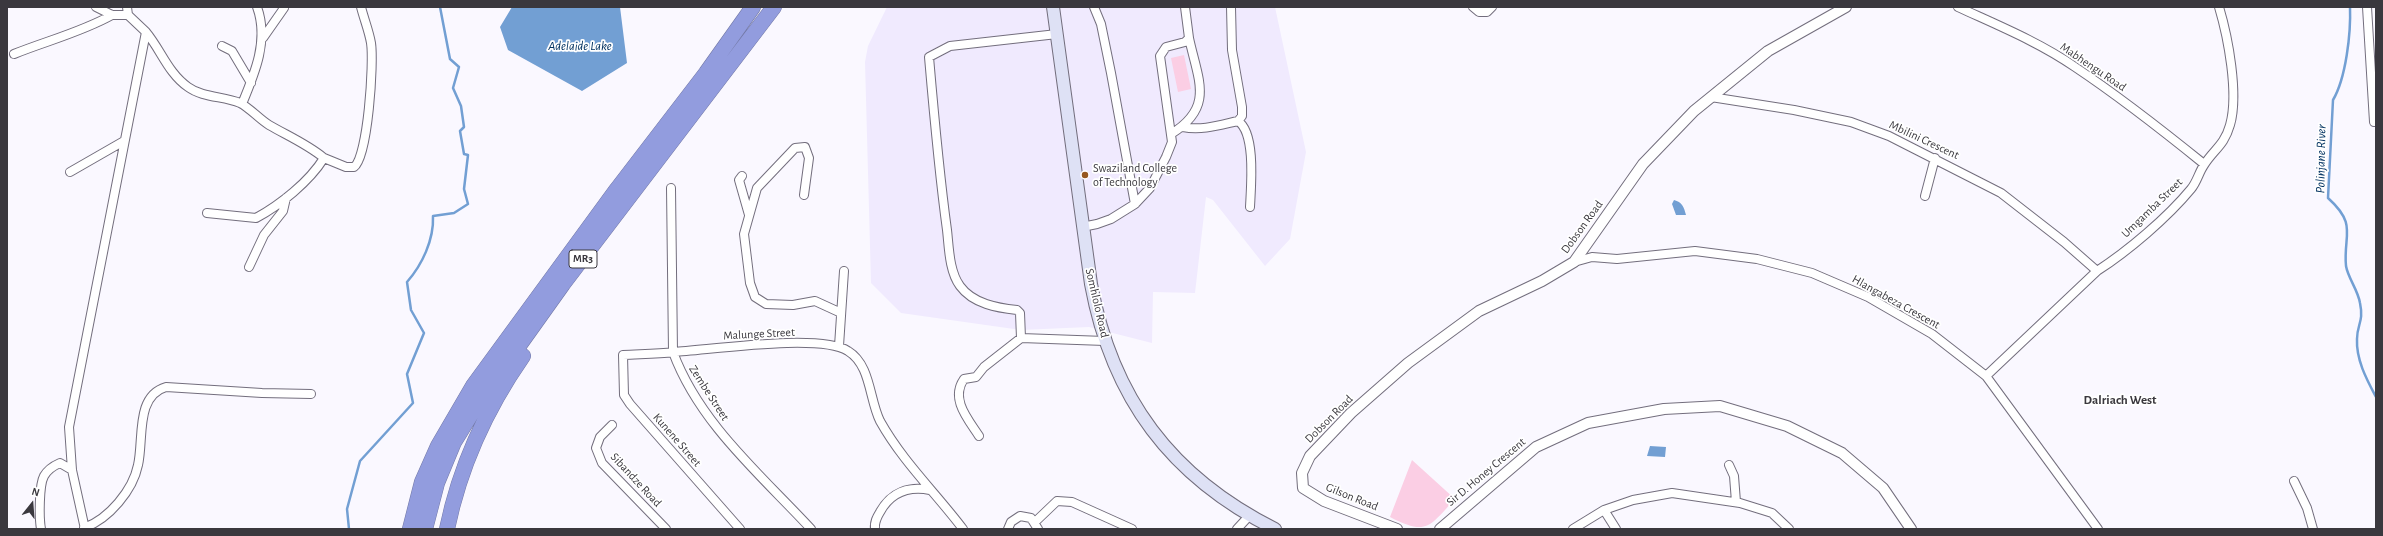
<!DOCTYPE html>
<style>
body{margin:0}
#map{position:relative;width:2383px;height:536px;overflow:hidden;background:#faf8ff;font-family:"Alegreya Sans",sans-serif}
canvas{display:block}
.frame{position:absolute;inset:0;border:8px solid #3a383e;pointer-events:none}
.north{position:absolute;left:12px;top:484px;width:40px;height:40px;-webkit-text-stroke:3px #fff;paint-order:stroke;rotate:17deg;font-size:11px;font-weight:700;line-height:16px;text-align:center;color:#3a383e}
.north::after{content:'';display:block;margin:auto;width:14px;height:18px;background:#3a383e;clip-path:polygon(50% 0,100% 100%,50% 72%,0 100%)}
</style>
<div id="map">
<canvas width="2383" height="536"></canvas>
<div class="frame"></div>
<div class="north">N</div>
</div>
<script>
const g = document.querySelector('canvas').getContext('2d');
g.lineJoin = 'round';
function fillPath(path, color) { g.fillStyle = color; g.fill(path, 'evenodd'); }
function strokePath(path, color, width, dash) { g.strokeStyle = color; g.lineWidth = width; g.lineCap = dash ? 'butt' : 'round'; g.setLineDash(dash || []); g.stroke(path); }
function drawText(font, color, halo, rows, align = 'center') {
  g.font = font + ' "Alegreya Sans",sans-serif'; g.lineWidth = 3.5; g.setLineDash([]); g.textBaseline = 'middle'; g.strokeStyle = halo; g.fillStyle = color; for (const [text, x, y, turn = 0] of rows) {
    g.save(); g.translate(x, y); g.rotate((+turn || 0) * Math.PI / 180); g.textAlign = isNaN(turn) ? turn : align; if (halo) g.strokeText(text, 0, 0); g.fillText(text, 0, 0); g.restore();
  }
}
const built = new Path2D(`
 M887,7H1275L1306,152L1290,239L1265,266L1213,200L1206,197L1195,293L1153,292L1152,343L1089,327L1021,330L901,313L871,283L865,62L868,46Z`);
const green = new Path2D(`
 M1184,55L1191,89L1178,92L1171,58Z
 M1412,460L1455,499C1429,527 1427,536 1390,517Z`);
const water = new Path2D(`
 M512,7H620L627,63L582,91L508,50L500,27Z
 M1674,200C1682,202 1684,207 1686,215H1676L1672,204Z
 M1650,446L1666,447L1665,457L1647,456Z`);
const stream = new Path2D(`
 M2350,7C2351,33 2346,78 2333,100L2328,198C2358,225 2343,235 2346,266C2348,278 2358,290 2360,303C2364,322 2357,324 2357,339C2356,360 2367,380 2376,397
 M349,529L347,509L360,461L413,403L407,374L424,333L411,310L407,282C422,265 434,240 433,216L454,213L468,204L464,189L468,155L464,154L460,131L464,127L461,106L453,88L459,67L450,59L440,7`);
const minor = new Path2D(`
 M96,7L112,15H128
 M1094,7L1101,24L1111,73L1135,204
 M1473,7L1479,12H1487L1492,7
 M1958,7C1997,25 2039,42 2075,67C2120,97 2162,130 2204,164
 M2367,7L2374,122H2376
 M146,32C161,50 168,73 188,87C203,98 224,96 240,103C250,108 259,119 269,125C288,136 307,144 324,158C309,182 280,205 256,218L207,213
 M1057,34L950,46L929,57C934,115 939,172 947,230C949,247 949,271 960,286C973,304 998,308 1017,310L1020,313L1021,338L1105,341
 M263,38L284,8
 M222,46L232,51L251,83
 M14,54C46,41 82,32 112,15
 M1711,97L1794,110L1851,122L1889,136L2001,193L2064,242L2097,271
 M242,104C255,73 269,40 257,7
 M1238,121C1256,133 1251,186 1250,207
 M1183,127C1201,131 1220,125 1238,121L1242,116V107L1232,50L1231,7
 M1171,134C1215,107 1198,80 1189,38
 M324,158L346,167H354C368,157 374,62 371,43C369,31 364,19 361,7
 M70,172L124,141
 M742,176L739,180L749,215
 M671,188L673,352C699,423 761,475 811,529
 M804,195L809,158L805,147L795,148L757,188L744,234L750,283L755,297L766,304L793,305L815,301L839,312
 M1925,196L1935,158
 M1082,227L1097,224L1111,219L1135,204L1150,188L1166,157L1172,142L1160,56L1166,47L1185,42L1189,38L1185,7
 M1574,262L1592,257L1617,259L1695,251L1757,259L1812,273L1868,297L1932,334L1986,376L2098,529
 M249,267L264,235L283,211L286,198
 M839,346L844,271
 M1986,376L2097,271C2128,251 2167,218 2191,189C2197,182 2199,172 2204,165C2214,149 2224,146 2230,125C2239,94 2228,37 2219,7
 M612,425L600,437L596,448L602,463L666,529
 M979,436C968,419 950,399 964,379L976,377L984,367L1021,338
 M1729,465L1734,476L1736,502
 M2294,481L2307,508L2313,529
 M1604,510L1616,529
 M1035,522L1057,501L1072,502L1132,529
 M84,528C109,519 133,490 138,465C144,439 135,396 166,387L262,393L311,394
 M41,529C39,518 39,485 44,476C48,469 53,466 60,463L72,470
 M85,529L72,470L69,427L146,32L128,15L127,7
 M740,529L630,404L624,395L623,355C640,354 657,354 674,352C710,350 820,333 848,351C871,365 869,399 880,421C903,462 935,492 963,529
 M875,529C874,522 877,517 880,512C891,492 909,486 930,490
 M1008,529L1011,522L1020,516L1031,518L1038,529
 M1237,529L1249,516
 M1573,529L1604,510L1633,500L1672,493L1740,503L1772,513L1789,529`);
const tertiary = new Path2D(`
 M1397,529L1324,501L1303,488L1302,473L1310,456L1351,413L1408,363L1479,311L1542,281L1574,262L1643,164L1694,111L1768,51L1846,7
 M1440,529L1536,447L1588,423L1664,409L1720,406L1787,426L1842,453L1883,488L1911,529`);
const secondary = new Path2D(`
 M1053,7L1091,284C1112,398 1171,477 1275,529`);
const motorway = new Path2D(`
 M410,529L422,482L438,446L473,386L617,189L706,73L753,7
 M425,529L437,483L454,442L478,403L563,284L774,7
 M447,529C460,466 486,409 523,356`);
const markers = [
 [1085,175,4,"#96571d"]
];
const shields = [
 [583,259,28]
];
const shieldNames = [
 ["MR3",583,259]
];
const streetNames = [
 ["Mabhengu Road",2093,67,34],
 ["Mbilini Crescent",1924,140,25],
 ["Umgamba Street",2152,208,-44],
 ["Dobson Road",1582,227,-54],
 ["Hlangabeza Crescent",1896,302,29],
 ["Somhlolo Road",1097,303,77],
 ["Malunge Street",759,334,-3],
 ["Zembe Street",709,393,57],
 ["Dobson Road",1329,419,-45],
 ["Kunene Street",677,440,49],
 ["Sir D. Honey Crescent",1486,472,-40],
 ["Sibandze Road",636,480,47],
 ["Gilson Road",1352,497,22]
];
const poiNames = [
 ["Swaziland College",1093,168],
 ["of Technology",1093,182]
];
const waterNames = [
 ["Adelaide Lake",580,46],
 ["Polinjane River",2321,159,-89]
];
const neighbourhoodNames = [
 ["Dalriach West",2120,400]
];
fillPath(built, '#f0eafe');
fillPath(green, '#fbcee4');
fillPath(water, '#729fd3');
strokePath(stream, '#729fd3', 2.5);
strokePath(minor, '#736e7d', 10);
strokePath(tertiary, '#736e7d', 12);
strokePath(secondary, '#736e7d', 14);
strokePath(motorway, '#7379a6', 16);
strokePath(minor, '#fff', 8);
strokePath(tertiary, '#fff', 10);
strokePath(secondary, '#dee1f5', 12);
strokePath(motorway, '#929cde', 15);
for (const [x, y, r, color] of markers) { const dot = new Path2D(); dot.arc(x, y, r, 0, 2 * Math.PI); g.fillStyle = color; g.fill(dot); strokePath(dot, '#fff', 1.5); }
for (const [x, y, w] of shields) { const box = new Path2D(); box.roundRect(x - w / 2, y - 9, w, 18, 3); g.fillStyle = '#fff'; g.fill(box); strokePath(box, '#3a383e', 1); }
drawText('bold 11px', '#3a383e', null, shieldNames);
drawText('12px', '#3a383e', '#fff', streetNames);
drawText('12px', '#3a383e', '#fff', poiNames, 'left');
drawText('italic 13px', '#003160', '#fff', waterNames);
drawText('bold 13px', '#3a383e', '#fff', neighbourhoodNames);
</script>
